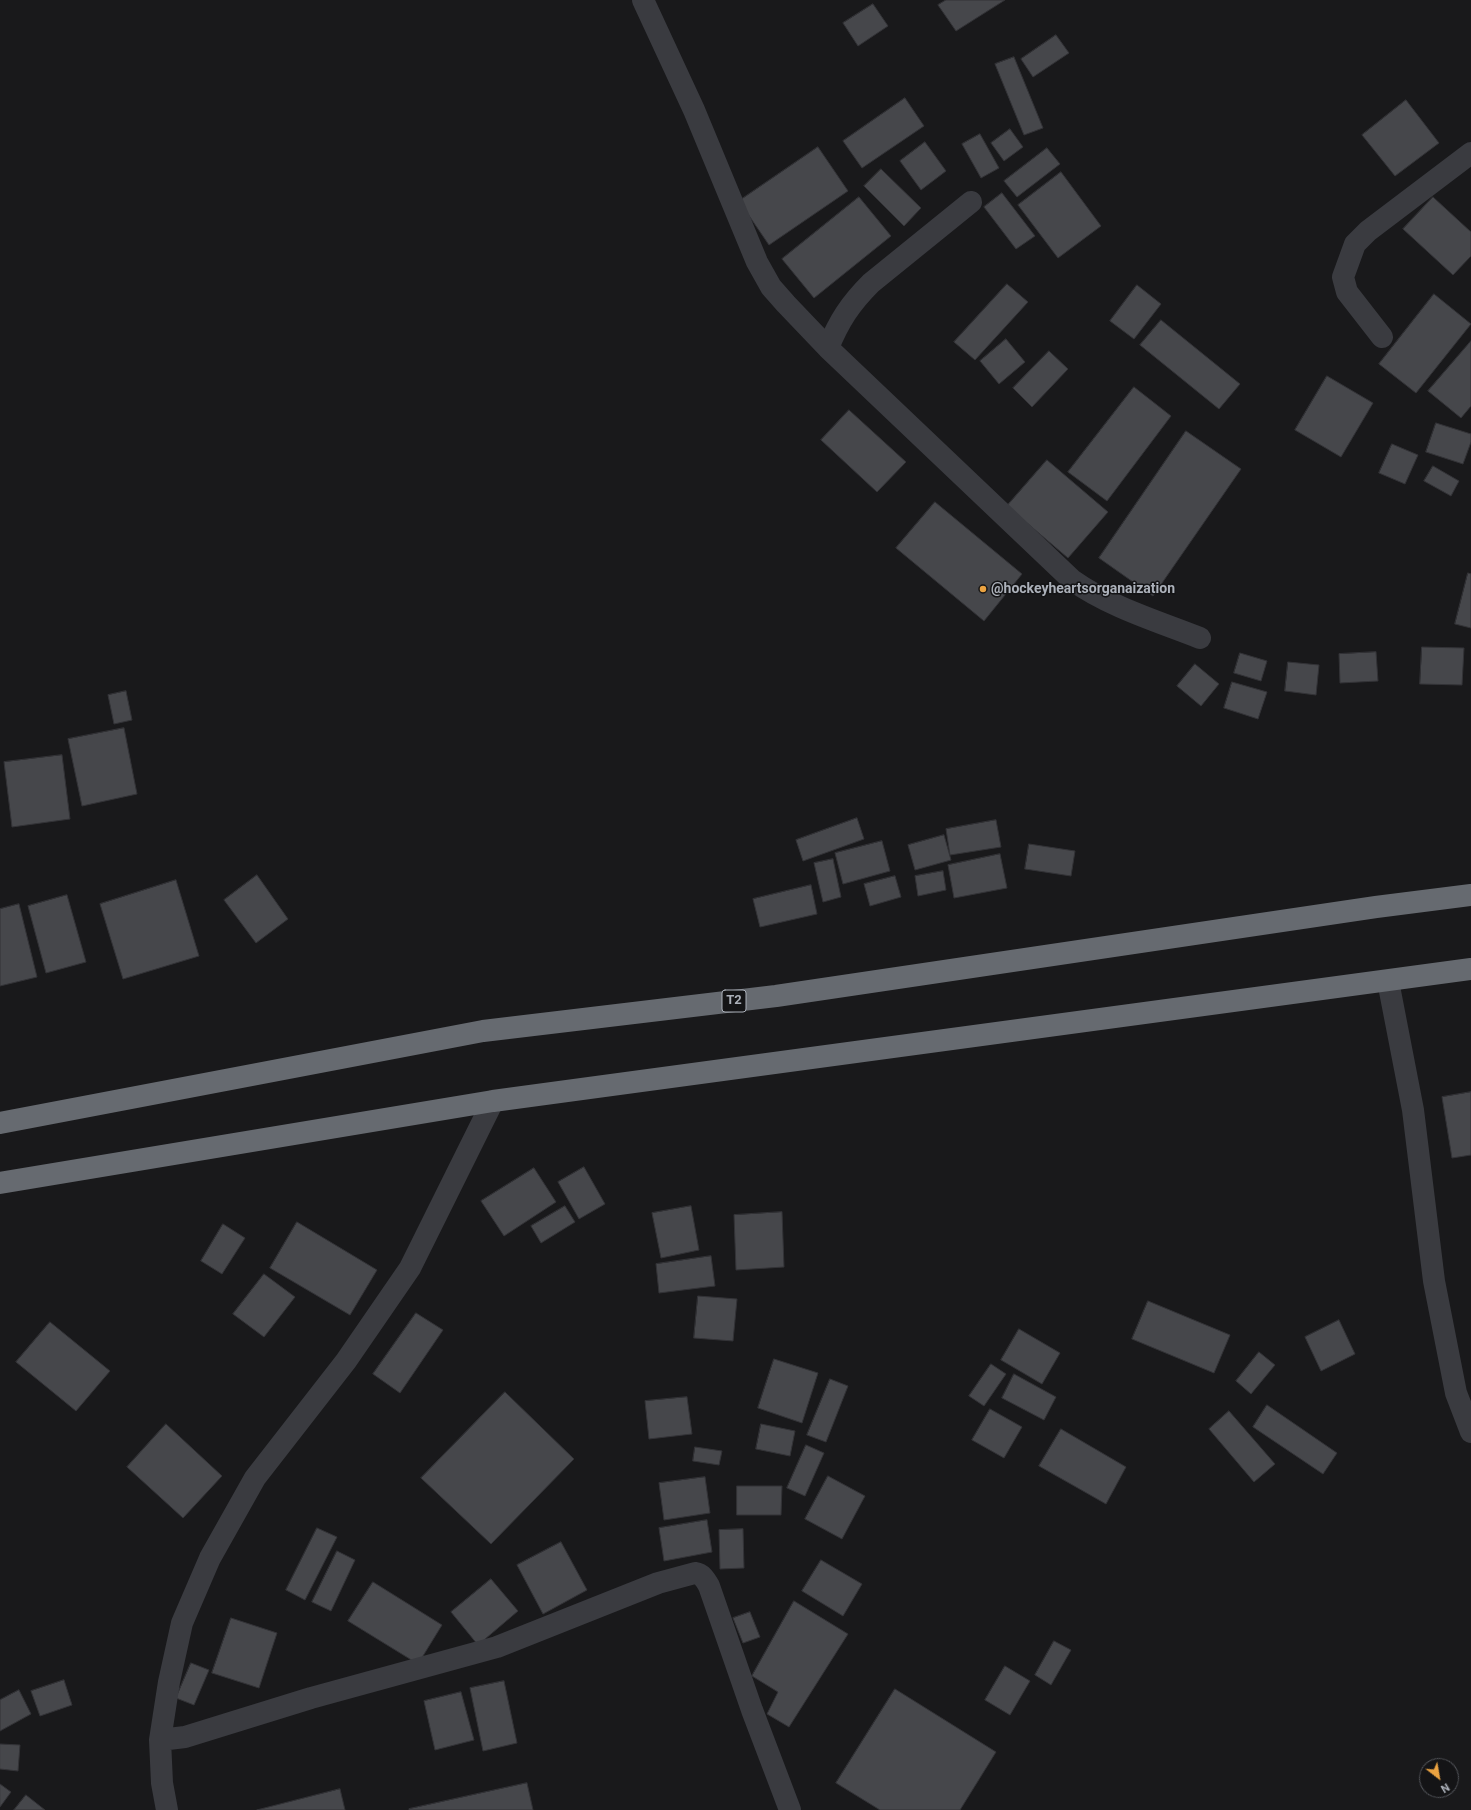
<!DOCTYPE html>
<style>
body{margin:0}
#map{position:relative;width:1471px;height:1810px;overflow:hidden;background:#19191b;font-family:Roboto,sans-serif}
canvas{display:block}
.north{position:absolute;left:1419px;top:1758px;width:40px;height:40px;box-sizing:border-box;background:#141416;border:1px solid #515358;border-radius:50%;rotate:149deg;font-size:11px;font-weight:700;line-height:16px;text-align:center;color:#acb1ba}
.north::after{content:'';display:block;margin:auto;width:14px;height:18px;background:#eba341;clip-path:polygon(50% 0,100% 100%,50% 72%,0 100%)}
</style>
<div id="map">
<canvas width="1471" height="1810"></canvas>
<div class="north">N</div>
</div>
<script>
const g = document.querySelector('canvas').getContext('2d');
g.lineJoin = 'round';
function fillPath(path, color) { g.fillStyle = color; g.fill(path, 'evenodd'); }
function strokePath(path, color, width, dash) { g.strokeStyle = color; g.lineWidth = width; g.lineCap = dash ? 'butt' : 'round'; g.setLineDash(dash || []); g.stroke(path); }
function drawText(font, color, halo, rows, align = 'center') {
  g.font = font + ' Roboto,sans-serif'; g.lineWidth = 3; g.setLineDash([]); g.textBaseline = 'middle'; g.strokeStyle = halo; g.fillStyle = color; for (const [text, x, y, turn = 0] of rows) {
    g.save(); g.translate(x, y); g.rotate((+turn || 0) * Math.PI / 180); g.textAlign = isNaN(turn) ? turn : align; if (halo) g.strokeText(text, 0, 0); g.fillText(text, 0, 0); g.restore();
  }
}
const building = new Path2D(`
 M946,0H1005L956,31L938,5Z
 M873,4L888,26L858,46L843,23Z
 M1056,35L1069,53L1033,77L1021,59Z
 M1014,57L1043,128L1024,135L995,64Z
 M905,98L924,126L862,168L843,141Z
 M1406,100L1439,143L1395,176L1362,135Z
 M1010,129L1023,147L1004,161L991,143Z
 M980,134L999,168L981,178L962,144Z
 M925,142L946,171L921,190L900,161Z
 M818,147L848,191L769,245L739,201Z
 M1047,148L1060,164L1017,197L1004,181Z
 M881,169L921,208L904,226L864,186Z
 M1061,172L1101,226L1058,258L1018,205Z
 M1002,193L1035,236L1016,249L984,207Z
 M859,197L891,236L814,298L782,259Z
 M1433,197L1471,232V256L1453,275L1403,229Z
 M1007,284L1028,302L975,360L954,342Z
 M1137,285L1161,304L1134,339L1110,321Z
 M1434,294L1471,324L1416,393L1379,364Z
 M1161,320L1240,384L1219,409L1140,345Z
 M1006,339L1025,362L999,384L980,361Z
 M1471,341V406L1461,418L1428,391Z
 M1049,351L1068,369L1032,407L1013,388Z
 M1327,376L1373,403L1341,457L1295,430Z
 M1134,387L1171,416L1107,501L1068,472Z
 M849,410L906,462L877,492L821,440Z
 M1436,423L1471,434V442L1463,464L1426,452Z
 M1186,431L1241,469L1153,596L1099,558Z
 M1392,444L1418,455L1405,484L1379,473Z
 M1047,460L1108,512L1068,558L1007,506Z
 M1433,466L1459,481L1451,496L1424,481Z
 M935,502L1022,574L984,621L896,548Z
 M1468,573L1471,574V628L1455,624Z
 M1422,647L1464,648L1462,685L1420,684Z
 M1376,652L1378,681L1340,683L1339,654Z
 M1240,653L1267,661L1261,681L1234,673Z
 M1288,662L1319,665L1316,695L1285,691Z
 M1195,664L1219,684L1201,706L1177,686Z
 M1232,682L1267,692L1258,719L1224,708Z
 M126,691L132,720L114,724L108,695Z
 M124,728L137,794L82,806L68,739Z
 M62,755L70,819L12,827L4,762Z
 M857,818L864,839L803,861L796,840Z
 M996,820L1001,847L950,855L946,829Z
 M944,835L951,860L915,870L908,845Z
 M882,841L890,871L843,884L835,853Z
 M1029,844L1075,851L1071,876L1025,869Z
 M1000,854L1007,888L954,898L948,865Z
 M833,859L841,897L823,902L814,863Z
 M943,871L946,890L918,896L915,876Z
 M257,875L288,919L256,943L224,900Z
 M895,876L901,897L870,906L864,884Z
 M176,880L199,956L123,979L100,904Z
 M811,885L817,914L760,927L753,899Z
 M67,895L86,962L46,973L28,906Z
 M19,904L37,977L0,986V909Z
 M1471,1092V1155L1452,1158L1442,1097Z
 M584,1167L605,1204L579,1219L558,1182Z
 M534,1168L556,1202L504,1236L481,1201Z
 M565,1206L575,1222L541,1243L531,1226Z
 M691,1206L699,1250L661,1258L652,1213Z
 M782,1212L784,1267L736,1270L734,1215Z
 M297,1222L377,1270L350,1315L270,1268Z
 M223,1224L245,1238L222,1274L201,1261Z
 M711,1256L715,1286L659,1293L656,1264Z
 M264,1274L295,1297L264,1337L233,1314Z
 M698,1296L737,1299L733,1341L694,1338Z
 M1148,1301L1230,1335L1214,1373L1132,1339Z
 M416,1313L443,1330L400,1393L373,1374Z
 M1339,1320L1355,1354L1321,1371L1305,1337Z
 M50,1322L110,1371L76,1411L16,1362Z
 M1019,1329L1060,1353L1042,1384L1001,1360Z
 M1259,1352L1275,1365L1251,1394L1236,1381Z
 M774,1359L818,1373L802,1423L758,1408Z
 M991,1364L1006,1374L984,1406L969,1396Z
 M1014,1374L1056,1397L1044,1420L1002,1398Z
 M830,1379L848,1386L826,1442L807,1435Z
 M505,1392L574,1459L491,1544L421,1478Z
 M687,1397L692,1434L649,1439L645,1401Z
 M1267,1405L1337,1453L1323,1474L1253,1427Z
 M990,1409L1022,1427L1004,1458L972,1440Z
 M1229,1411L1275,1464L1254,1482L1209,1429Z
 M166,1424L222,1476L183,1518L127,1467Z
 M761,1424L795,1431L790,1456L756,1449Z
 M1061,1429L1126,1467L1106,1504L1039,1466Z
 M806,1445L824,1453L805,1496L787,1488Z
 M695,1447L722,1451L719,1465L693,1461Z
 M828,1476L865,1496L842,1539L805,1519Z
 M705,1477L710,1513L664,1520L659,1483Z
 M737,1486H782L781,1515H737Z
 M707,1520L712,1552L664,1561L659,1528Z
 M317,1528L337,1537L305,1600L286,1590Z
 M743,1529L744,1568L720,1569L719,1530Z
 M561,1542L587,1590L543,1614L517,1565Z
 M337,1551L355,1560L331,1611L312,1602Z
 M821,1560L862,1584L843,1616L802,1591Z
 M491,1579L518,1611L478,1645L451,1612Z
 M373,1582L442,1625L418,1664L348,1621Z
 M794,1601L848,1634L789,1727L767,1714L778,1692L752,1676Z
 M750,1612L760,1637L743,1643L733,1618Z
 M231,1618L277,1633L259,1688L212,1673Z
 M1054,1641L1071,1650L1051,1685L1035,1675Z
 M191,1663L209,1670L194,1705L176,1698Z
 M1005,1666L1030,1681L1010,1715L985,1700Z
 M64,1680L72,1705L40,1716L31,1691Z
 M504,1681L517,1743L483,1751L470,1688Z
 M895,1689L996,1752L960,1810H880L836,1783Z
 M19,1690L31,1714L0,1731V1700Z
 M461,1692L474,1740L435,1750L424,1701Z
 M0,1744L20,1745L18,1771L0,1769Z
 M527,1783L533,1810H409V1809Z
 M0,1784L11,1792L0,1807Z
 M340,1789L345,1810H257Z
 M26,1795L45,1810H14Z`);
const minor = new Path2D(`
 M643,0L694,110L757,262L771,287L786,304L828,348L1072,580C1110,607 1157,621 1200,638
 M1382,337L1347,292L1343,277L1355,244L1368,231L1471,153
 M828,348C839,321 850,304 871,283L971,202
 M1388,981L1413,1110L1434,1281L1456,1393L1471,1432
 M160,1740L185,1737L311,1698L497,1647L658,1583L695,1573C702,1574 705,1579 709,1586L752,1710L790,1810
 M167,1810L162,1783L160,1740L169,1682L182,1623L210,1558L255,1478L346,1361L410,1268L493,1101`);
const highway = new Path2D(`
 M0,1123L483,1031L776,996L1376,907L1471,895
 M0,1183L493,1101L1471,969`);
const markers = [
 [983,589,4,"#eba341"]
];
const shields = [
 [734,1001,24]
];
const shieldNames = [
 ["T2",734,1001]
];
const poiNames = [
 ["@hockeyheartsorganaization",991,589]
];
fillPath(building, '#46474b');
strokePath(building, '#333337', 1);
strokePath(minor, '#3a3b40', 22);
strokePath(highway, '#666a70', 22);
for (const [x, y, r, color] of markers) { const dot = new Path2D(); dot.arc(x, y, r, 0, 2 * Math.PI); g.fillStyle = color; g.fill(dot); strokePath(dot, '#141416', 1.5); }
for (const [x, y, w] of shields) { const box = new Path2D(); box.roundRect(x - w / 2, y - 11, w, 22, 3); g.fillStyle = '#141416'; g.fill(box); strokePath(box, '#acb1ba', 1); }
drawText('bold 13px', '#acb1ba', null, shieldNames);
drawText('bold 14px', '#acb1ba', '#141416', poiNames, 'left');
</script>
